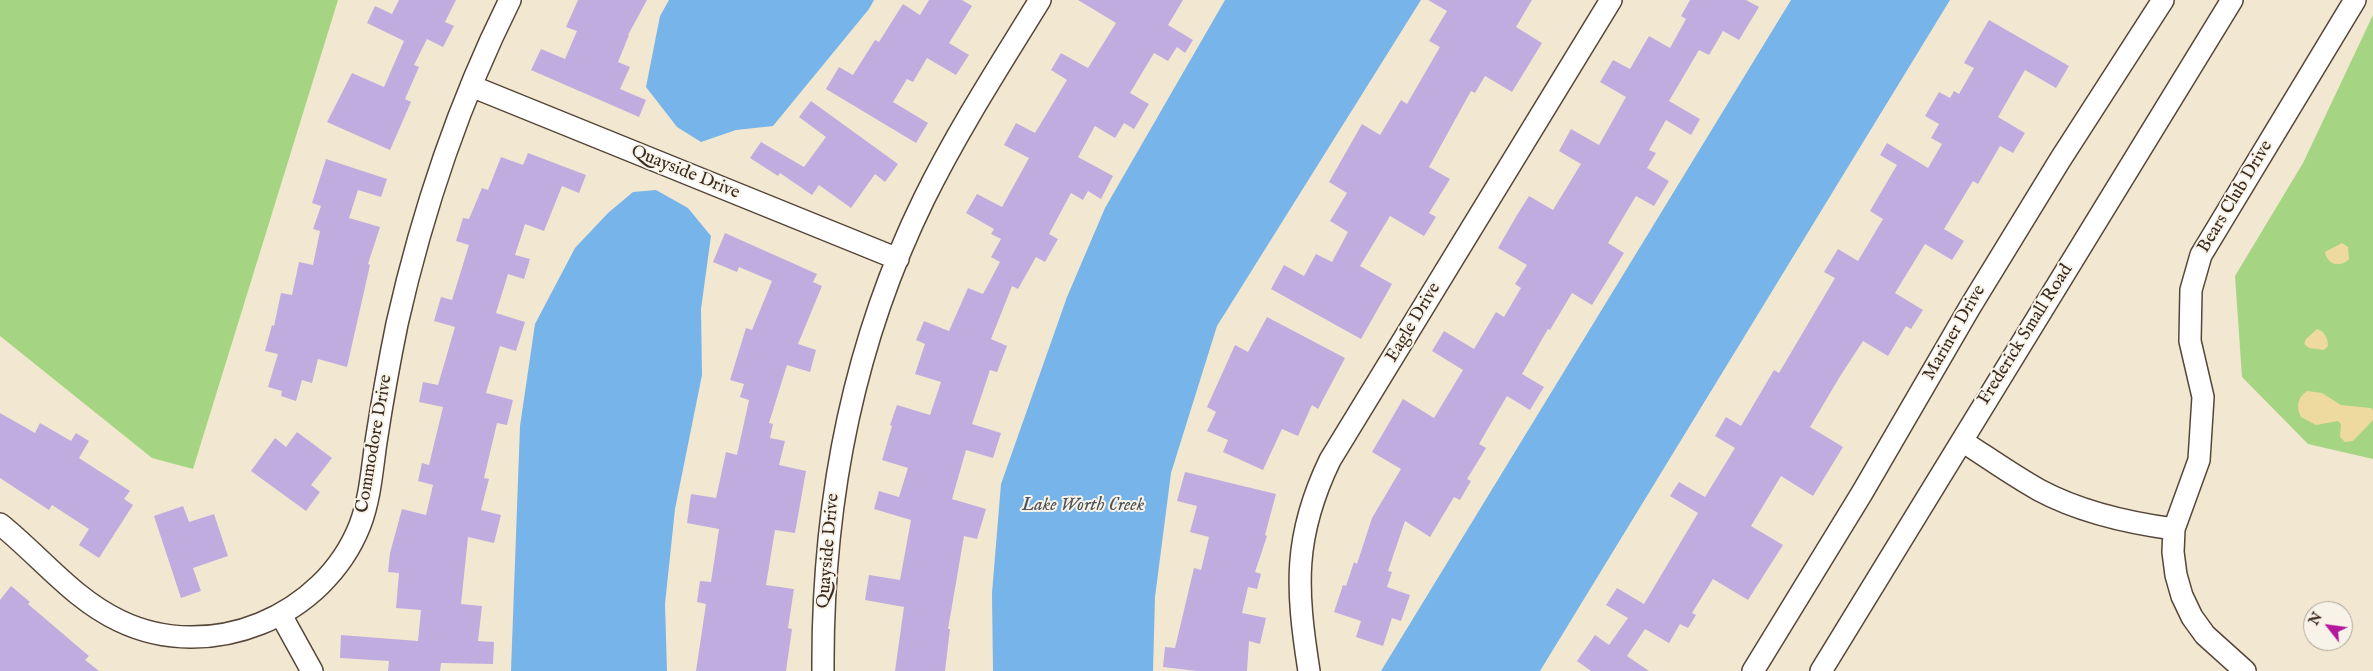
<!DOCTYPE html>
<style>
body{margin:0}
#map{position:relative;width:2373px;height:671px;overflow:hidden;background:#f2e8d1;font-family:"IM FELL English",serif}
canvas{display:block}
.north{position:absolute;left:2303px;top:601px;width:50px;height:50px;box-sizing:border-box;background:#f7f3e8;border:1px solid #aca397;border-radius:50%;rotate:300deg;font-size:14px;font-weight:700;line-height:20px;text-align:center;color:#3b2a1e}
.north::after{content:'';display:block;margin:auto;width:18px;height:22px;background:#b5179e;clip-path:polygon(50% 0,100% 100%,50% 72%,0 100%)}
</style>
<div id="map">
<canvas width="2373" height="671"></canvas>
<div class="north">N</div>
</div>
<script>
const g = document.querySelector('canvas').getContext('2d');
g.lineJoin = 'round';
function fillPath(path, color) { g.fillStyle = color; g.fill(path, 'evenodd'); }
function strokePath(path, color, width, dash) { g.strokeStyle = color; g.lineWidth = width; g.lineCap = dash ? 'butt' : 'round'; g.setLineDash(dash || []); g.stroke(path); }
function drawText(font, color, halo, rows, align = 'center') {
  g.font = font + ' "IM FELL English",serif'; g.lineWidth = 4; g.setLineDash([]); g.textBaseline = 'middle'; g.strokeStyle = halo; g.fillStyle = color; for (const [text, x, y, turn = 0] of rows) {
    g.save(); g.translate(x, y); g.rotate((+turn || 0) * Math.PI / 180); g.textAlign = isNaN(turn) ? turn : align; if (halo) g.strokeText(text, 0, 0); g.fillText(text, 0, 0); g.restore();
  }
}
const green = new Path2D(`
 M0,0H338L193,469L152,458L0,336Z
 M2373,15V459L2308,444L2242,377L2235,276L2303,163Z`);
const sand = new Path2D(`
 M2342,243L2348,247L2349,259C2341,268 2327,265 2325,252Z
 M2317,329C2325,331 2328,339 2328,346L2324,350L2309,348L2304,344L2306,339Z
 M2307,391L2322,393L2341,405L2371,408L2373,410V420L2353,441L2345,442L2340,437L2341,424L2338,421L2316,425L2301,417C2296,407 2297,398 2307,391Z`);
const water = new Path2D(`
 M669,0H874L869,9L773,126L736,130L701,142L677,127L646,87L660,16Z
 M1225,0H1421L1217,326L1171,473L1155,597L1153,671H993L992,593L1001,484L1067,297L1105,208Z
 M1791,0H1950L1540,671H1381Z
 M656,190L688,208L711,236L701,309L702,375L675,509L665,604L667,671H511L520,426L535,324L575,248L608,213L633,192Z`);
const building = new Path2D(`
 M399,0H456L445,22L454,26L443,47L427,39L414,65L419,67L405,99L411,102L390,150L327,122L352,73L384,87L404,41L367,23L375,6L392,14Z
 M578,0H647L628,35H629L618,62L630,67L620,89L646,100L639,117L531,70L541,49L565,59L577,31L566,27Z
 M929,0H962L972,6L949,43L969,55L956,75L927,58L913,82L907,79L893,102L928,123L916,143L826,89L839,67L853,75L875,40L879,42L903,4L920,15Z
 M1078,0H1183L1168,25L1193,40L1185,53L1177,47L1168,61L1154,53L1130,93L1149,104L1134,129L1124,123L1115,138L1095,126L1078,157L1113,176L1101,199L1088,191L1083,200L1071,193L1049,234L1058,239L1045,262L1036,257L1018,289L1012,286L991,339L1007,346L997,372L990,370L972,424L1001,433L993,458L966,450L952,499L986,509L977,539L964,536L948,629H950L945,671H895L904,607L865,600L869,575L900,580L911,520L874,509L879,491L899,497L908,468L882,460L892,426L890,425L897,405L930,415L941,382L915,374L925,344L916,340L924,321L949,331L968,288L983,294L1000,262L991,257L1001,239L991,234L994,229L966,213L977,194L1002,207L1029,158L1004,145L1016,123L1035,133L1067,80L1051,70L1061,53L1088,68L1116,23Z
 M1428,0H1532L1516,27L1542,43L1512,92L1485,76L1475,93L1471,91L1429,167L1450,179L1429,213L1436,217L1424,236L1390,216L1360,266L1392,284L1361,339L1271,289L1284,265L1304,276L1316,254L1332,262L1348,232L1330,221L1347,193L1329,182L1362,124L1380,135L1401,100L1407,104L1440,47L1429,41L1447,11Z
 M1690,0H1746L1759,7L1739,40L1723,31L1709,55L1699,50L1669,101L1700,119L1691,135L1666,120L1649,150L1656,153L1647,168L1669,181L1654,206L1636,196L1608,243L1624,253L1592,305L1572,293L1550,330L1548,329L1522,374L1544,387L1530,410L1507,396L1479,444L1486,448L1467,479L1471,481L1460,500L1454,497L1430,537L1405,521L1388,571L1392,572L1387,587L1410,595L1401,621L1392,618L1383,646L1356,637L1361,621L1334,612L1343,585L1346,586L1354,562L1357,564L1372,518L1401,469L1372,452L1403,399L1434,418L1463,370L1432,351L1444,331L1474,349L1496,312L1504,317L1521,288L1515,284L1527,265L1498,248L1517,215L1529,196L1553,210L1581,164L1559,151L1571,129L1599,145L1626,97L1600,82L1613,60L1630,69L1649,36L1670,48L1686,19L1681,16Z
 M1989,20L2069,66L2056,88L2025,70L1998,117L2025,133L2013,153L2000,146L1978,184L1973,181L1944,229L1964,241L1952,260L1925,244L1895,293L1923,310L1911,329L1906,326L1888,356L1863,341L1839,378L1810,427L1843,447L1813,496L1781,476L1751,526L1783,545L1748,600L1713,579L1692,613L1696,615L1688,628L1680,624L1669,643L1645,629L1627,656L1649,671H1591L1577,661L1595,635L1609,645L1628,618L1606,605L1617,588L1644,604L1698,513L1670,496L1679,482L1705,497L1735,448L1715,436L1726,417L1741,426L1774,370L1779,373L1835,278L1824,272L1838,249L1858,261L1883,219L1870,211L1897,165L1880,155L1887,143L1928,168L1942,144L1931,138L1939,124L1925,116L1939,92L1950,98L1954,91L1959,94L1974,68L1964,63Z
 M811,101L898,164L885,182L875,174L851,208L819,185L812,195L780,173L778,176L750,158L761,142L804,167L826,137L799,117Z
 M528,153L586,175L579,193L562,186L544,231L525,224L515,255L530,259L524,279L508,274L496,313L525,322L516,351L500,346L486,393L513,400L507,425L497,423L484,478L489,479L481,510L501,515L494,543L468,537L461,604L482,606L478,641L494,642L493,664L441,663L440,671H388L389,661L340,658L341,635L418,641L421,610L396,608L399,573L388,572L390,553L402,509L426,515L433,485L418,481L422,463L429,465L443,407L419,402L423,382L438,385L455,327L434,321L441,297L452,300L469,245L456,241L463,218L469,219L482,188L488,190L501,157L523,165Z
 M326,159L387,179L381,197L358,190L349,218L380,227L368,264L370,265L347,367L318,359L312,383L302,380L296,401L281,396L282,391L268,387L278,354L265,351L272,325L274,326L281,293L292,295L299,262L313,265L320,231L313,229L321,206L312,203Z
 M725,233L817,274L813,282L822,286L798,344L816,350L810,372L787,365L769,423L773,424L770,438L785,441L779,465L806,471L795,533L775,530L766,585L794,589L788,628L792,629L786,671H696L706,604L697,602L700,581L711,582L719,529L687,523L691,494L716,498L726,452L737,455L749,400L740,397L744,384L730,380L746,328L752,330L772,281L739,267L737,272L713,262Z
 M1267,317L1345,358L1318,409L1312,405L1298,436L1282,429L1263,470L1223,452L1228,440L1207,431L1216,412L1207,407L1235,345L1248,352Z
 M0,413L35,433L40,423L71,441L76,433L89,441L79,458L130,491L124,499L133,505L99,558L79,545L89,529L52,505L49,510L0,478Z
 M297,432L332,458L311,485L320,492L306,511L251,471L275,438L286,447Z
 M1185,472L1276,494L1265,535L1267,536L1255,572L1261,574L1257,589L1248,587L1242,613L1266,618L1260,644L1249,641L1247,671H1197L1163,667L1165,647L1175,648L1194,568L1201,570L1209,537L1190,532L1197,506L1177,501Z
 M183,506L189,522L214,514L228,556L193,568L201,591L181,598L154,516Z
 M11,586L30,602L28,604L89,656L85,660L99,671H0V600Z`);
const minor = new Path2D(`
 M471,86L898,259
 M1962,441C1987,457 2012,475 2039,490C2080,512 2129,523 2174,529
 M0,524C40,556 73,599 120,621C210,664 324,617 360,525C370,499 372,470 376,442C382,403 389,363 397,324C422,213 459,102 510,0
 M281,615L312,671
 M823,671C822,508 852,346 924,199C958,130 1000,65 1040,0
 M1309,671C1296,588 1293,537 1330,460L1611,0
 M1753,671L1862,493L1970,307L2060,160L2163,0
 M1821,671L2232,0
 M2245,671L2205,635L2192,617L2182,596L2176,575L2173,552L2174,529L2199,460L2203,397L2190,341L2191,290L2201,255L2355,0`);
const streetNames = [
 ["Quayside Drive",685,173,22],
 ["Bears Club Drive",2236,197,-59],
 ["Eagle Drive",1414,323,-59],
 ["Mariner Drive",1955,333,-60],
 ["Frederick Small Road",2026,335,-58],
 ["Commodore Drive",375,444,-80],
 ["Quayside Drive",829,551,-85]
];
const waterNames = [
 ["Lake Worth Creek",1083,506]
];
fillPath(green, '#a5d583');
fillPath(sand, '#eeda9e');
fillPath(water, '#76b4e9');
fillPath(building, '#c1acdf');
strokePath(minor, '#564639', 24);
strokePath(minor, '#fff', 21);
drawText('18px', '#3b2a1e', '#f7f3e8', streetNames);
drawText('italic 19px', '#4d535b', '#f7f3e8', waterNames);
</script>
